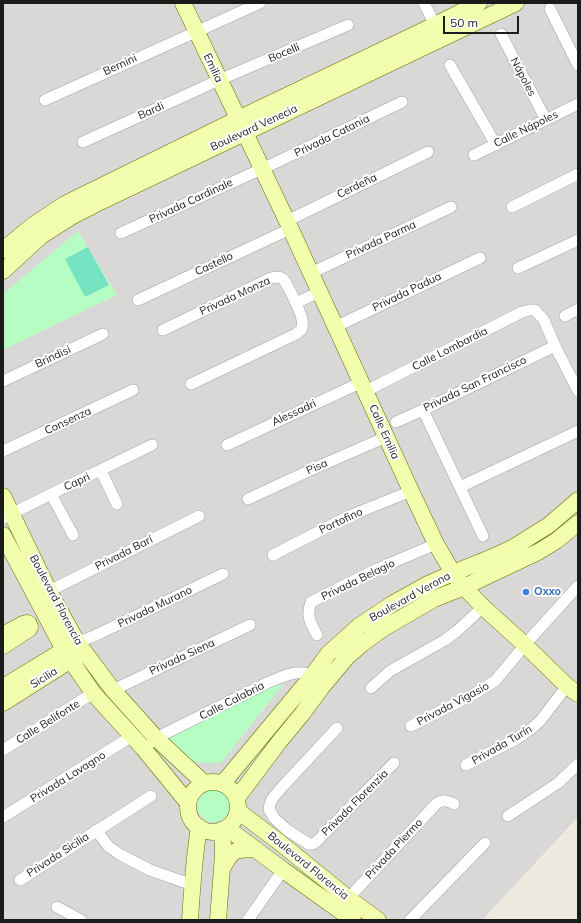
<!DOCTYPE html>
<meta charset="utf-8">
<style>
body{margin:0}
#map{position:relative;width:581px;height:923px;overflow:hidden;background:#edeadf;font-family:Mulish,sans-serif}
canvas{display:block}
.frame{position:absolute;inset:0;border:4px solid #1b1b1b;pointer-events:none}
.scale{position:absolute;left:443px;top:16px;width:76px;height:18px;box-sizing:border-box;border:2px solid #1b1b1b;border-top:0;padding-left:5px;font-size:12px;line-height:14px;white-space:nowrap;color:#1b1b1b;-webkit-text-stroke:3px #fff;paint-order:stroke}
</style>
<div id="map">
<canvas width="581" height="923"></canvas>
<div class="frame"></div>
<div class="scale">50 m</div>
</div>
<script>
const g = document.querySelector('canvas').getContext('2d');
g.lineJoin = 'round';
function fillPath(path, color) { g.fillStyle = color; g.fill(path, 'evenodd'); }
function strokePath(path, color, width, dash) { g.strokeStyle = color; g.lineWidth = width; g.lineCap = dash ? 'butt' : 'round'; g.setLineDash(dash || []); g.stroke(path); }
function drawText(font, color, halo, rows, align = 'center') {
  g.font = font + ' Mulish,sans-serif'; g.lineWidth = 4; g.setLineDash([]); g.textBaseline = 'middle'; g.strokeStyle = halo; g.fillStyle = color; for (const [text, x, y, turn = 0] of rows) {
    g.save(); g.translate(x, y); g.rotate((+turn || 0) * Math.PI / 180); g.textAlign = isNaN(turn) ? turn : align; if (halo) g.strokeText(text, 0, 0); g.fillText(text, 0, 0); g.restore();
  }
}
const residential = new Path2D(`
 M3,3H578V817L482,920H3Z`);
const park = new Path2D(`
 M78,231L117,295L3,350V294Z
 M278,682L282,686L221,763H203L189,760L165,737Z
 M197 805a17 17 0 1 1 34 0a17 17 0 1 1-34 0Z`);
const pitch = new Path2D(`
 M88,247L109,285L85,297L65,259Z`);
const street = new Path2D(`
 M424,3L435,25
 M550,9L578,65
 M501,34L546,120
 M450,65L496,145
 M45,100L260,3
 M83,142L219,80L348,25
 M474,155L578,104
 M512,207L578,174
 M287,221L428,152
 M121,233L277,162L402,102
 M518,268L578,240
 M311,273L451,207
 M138,300L290,229
 M296,303L319,292
 M565,316L578,309
 M335,327L480,258
 M163,330L271,278C275,277 279,276 283,279C287,283 301,313 302,319C303,322 302,326 302,329L296,334L191,384
 M3,381L103,334
 M366,391L522,312L530,310H535L544,320L555,346L578,391
 M423,410L483,536
 M396,422L423,410L555,346
 M227,445L362,382
 M3,451L133,390
 M101,471L117,504
 M460,487L578,431
 M51,494L73,535
 M248,499L315,468L386,437
 M3,518L51,494L152,445
 M273,555L347,517L411,491
 M49,591L199,516
 M317,635C310,622 306,616 311,602L377,569L436,544
 M77,642L92,637L223,574
 M371,688L390,671L445,640L457,631L483,607
 M113,690L250,625
 M411,726L474,694L495,681L530,639L578,586
 M337,728L283,786L272,799L270,804L269,809L274,818L287,830L309,844H313L316,842L394,763
 M152,742L156,738L267,683C282,677 303,665 316,680
 M3,750L93,693
 M466,765L518,738L531,729L540,721L567,686
 M508,816L558,783L578,764
 M3,817L132,736
 M96,830L109,847L121,855L150,870L184,882L192,883
 M20,880L151,796
 M344,903L437,803C444,799 448,801 454,804
 M57,907L81,920
 M248,920L283,870
 M410,920L485,843`);
const secondary = new Path2D(`
 M183,3L287,221L411,491L436,544L453,573L464,587L483,607L525,645L567,686L578,694
 M3,250L32,226L65,204L238,119L435,25L479,3
 M3,271L41,236L71,217L100,202L516,3
 M3,496L49,591L77,642L113,690L156,738L204,783
 M3,535L64,650L93,693L143,748L188,803
 M3,635L23,624L27,623L29,624L30,627L29,629L3,646
 M3,687L72,645
 M3,703L79,655
 M188 807a25 25 0 1 1 50 0a25 25 0 1 1-50 0Z
 M223,783L312,676L328,654L359,626L392,604L428,584L453,573L493,557L514,547L549,525L578,500
 M237,798L279,742L302,714L322,687L347,657L362,644L384,628L434,599L464,587L538,552L556,541L578,523
 M238,811L279,842L348,898L378,920
 M227,828L283,870L353,920
 M222,869C232,850 234,849 256,849
 M190,920C192,889 194,858 199,827
 M218,920L223,855V845L221,830`);
const markers = [
 [526,592,4,"#3f7fe0"]
];
const streetNames = [
 ["Bocelli",284,53,-23],
 ["Bernini",120,65,-25],
 ["Emilia",213,68,65],
 ["Nápoles",523,77,62],
 ["Bardi",151,111,-24],
 ["Boulevard Venecia",254,128,-25],
 ["Calle Nápoles",526,129,-26],
 ["Privada Catania",332,136,-26],
 ["Cerdeña",357,186,-26],
 ["Privada Cardinale",191,201,-25],
 ["Privada Parma",381,240,-25],
 ["Castello",214,264,-25],
 ["Privada Padua",407,292,-26],
 ["Privada Monza",235,296,-25],
 ["Calle Lombardia",450,349,-27],
 ["Brindisi",53,357,-25],
 ["Privada San Francisco",475,384,-26],
 ["Alessadri",294,413,-25],
 ["Consenza",68,421,-25],
 ["Calle Emilia",384,432,66],
 ["Pisa",317,467,-24],
 ["Capri",77,482,-25],
 ["Portofino",341,521,-25],
 ["Privada Barí",124,553,-27],
 ["Privada Belagio",358,580,-26],
 ["Boulevard Verona",410,597,-29],
 ["Boulevard Florencia",56,600,62],
 ["Privada Murano",155,607,-26],
 ["Privada Siena",182,657,-25],
 ["Sicilia",44,678,-32],
 ["Calle Calabria",232,701,-27],
 ["Privada Vigasio",453,704,-28],
 ["Calle Belifonte",48,722,-32],
 ["Privada Turín",502,745,-30],
 ["Privada Lavagno",68,777,-32],
 ["Privada Florenzia",355,803,-45],
 ["Privada Plermo",394,849,-47],
 ["Privada Sicilia",58,855,-33],
 ["Boulevard Florencia",308,866,39]
];
const shopNames = [
 ["Oxxo",534,592]
];
fillPath(residential, '#d9d8d7');
fillPath(park, '#b6fdc3');
fillPath(pitch, '#76e3c3');
strokePath(street, '#a2a2a2', 12);
strokePath(secondary, '#5c7300', 17);
strokePath(street, '#fff', 11);
strokePath(secondary, '#f2fead', 16);
for (const [x, y, r, color] of markers) { const dot = new Path2D(); dot.arc(x, y, r, 0, 2 * Math.PI); g.fillStyle = color; g.fill(dot); strokePath(dot, '#fff', 1.5); }
drawText('11px', '#1b1b1b', '#fff', streetNames);
drawText('bold 11px', '#366cbe', '#fff', shopNames, 'left');
</script>
